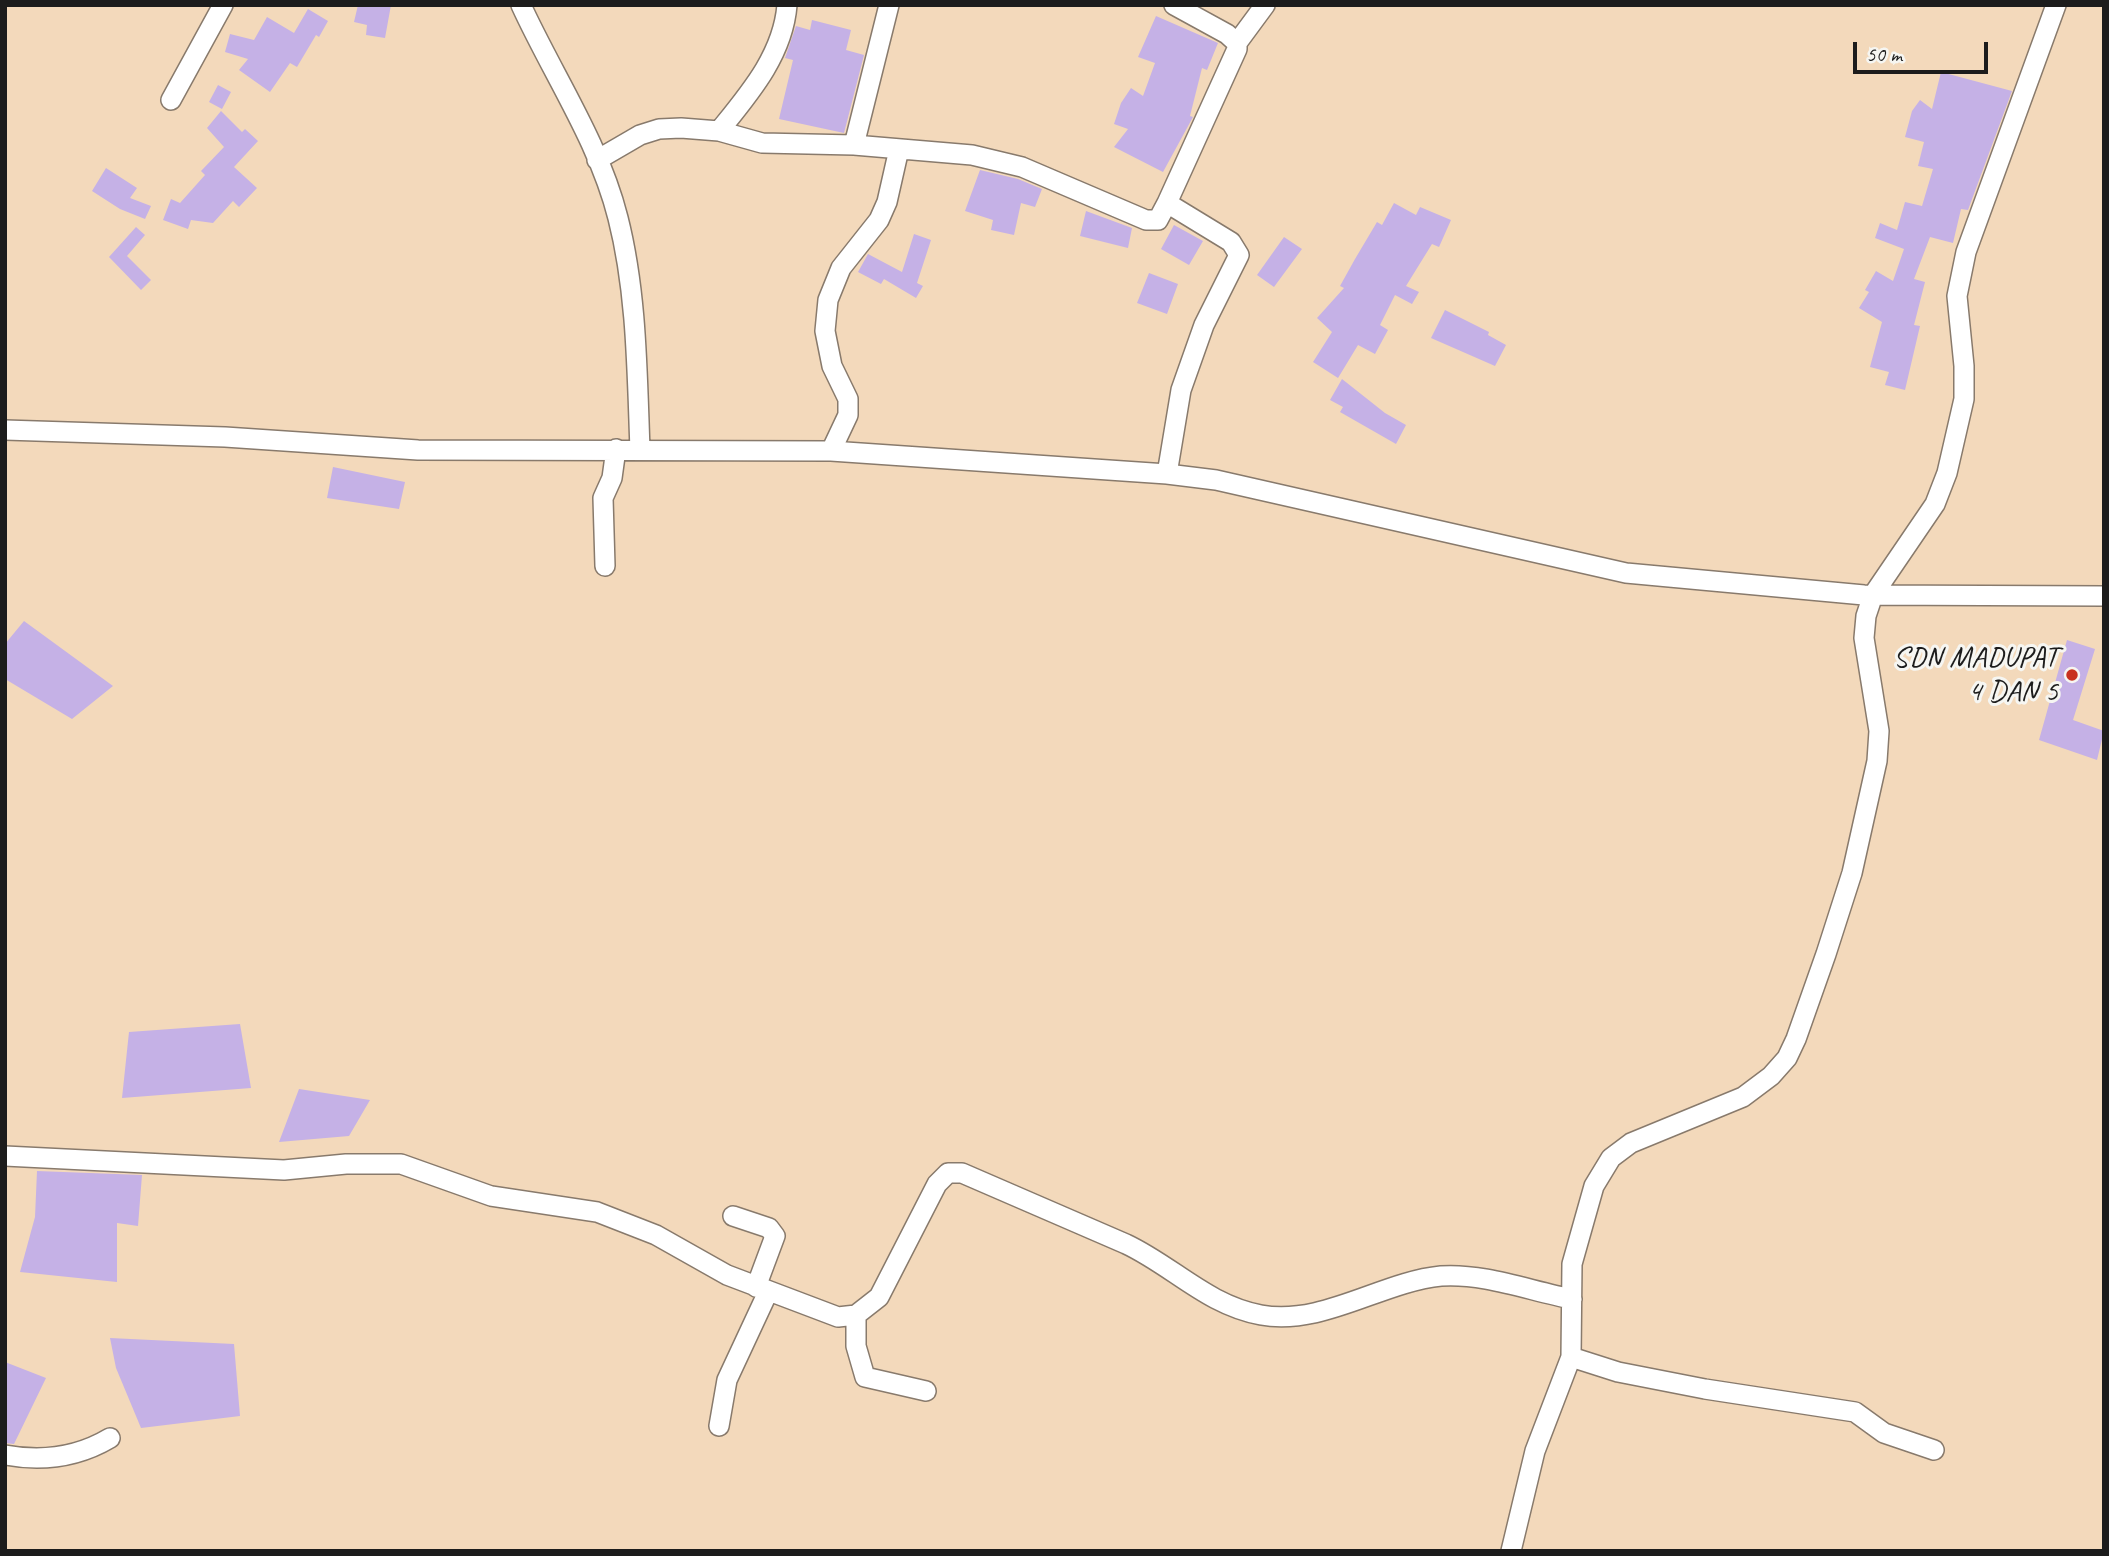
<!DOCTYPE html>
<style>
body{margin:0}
#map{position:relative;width:2109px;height:1556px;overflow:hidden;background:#f3d9bb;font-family:Caveat,sans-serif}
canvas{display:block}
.frame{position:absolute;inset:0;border:7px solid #1c1c1c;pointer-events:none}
.scale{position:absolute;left:1853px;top:42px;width:135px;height:32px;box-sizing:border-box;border:4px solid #1c1c1c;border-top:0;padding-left:9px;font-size:21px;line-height:24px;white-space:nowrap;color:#1c1c1c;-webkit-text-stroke:5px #f6f6f2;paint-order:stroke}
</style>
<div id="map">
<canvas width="2109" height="1556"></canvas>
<div class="frame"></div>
<div class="scale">50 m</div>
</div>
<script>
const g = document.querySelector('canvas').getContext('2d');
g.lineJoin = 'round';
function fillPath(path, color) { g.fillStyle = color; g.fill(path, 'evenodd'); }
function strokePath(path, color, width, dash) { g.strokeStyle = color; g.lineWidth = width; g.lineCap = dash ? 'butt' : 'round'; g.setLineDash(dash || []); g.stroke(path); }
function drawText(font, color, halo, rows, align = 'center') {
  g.font = font + ' Caveat,sans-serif'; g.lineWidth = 6; g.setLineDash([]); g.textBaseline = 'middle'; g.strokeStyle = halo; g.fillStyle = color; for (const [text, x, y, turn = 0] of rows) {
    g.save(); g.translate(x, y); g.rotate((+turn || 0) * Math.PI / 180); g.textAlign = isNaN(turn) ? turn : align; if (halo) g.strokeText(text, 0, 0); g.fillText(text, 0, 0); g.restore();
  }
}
const building = new Path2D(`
 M358,5H391L385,38L366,35L367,25L354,22Z
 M308,9L328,21L319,37L316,35L297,67L290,63L270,92L239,70L248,59L225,52L230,34L254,40L267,17L294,33Z
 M1156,16L1218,43L1207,70L1202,68L1190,116L1193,117L1163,172L1114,147L1128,129L1114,124L1121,103L1131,88L1143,96L1155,63L1138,57Z
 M812,20L851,30L846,50L864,55L844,133L779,119L793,60L785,58L796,26L810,30Z
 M1941,72L2012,91L1968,210L1961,209L1953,243L1930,237L1914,279L1925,282L1914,325L1920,326L1905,390L1885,385L1889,372L1870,367L1882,322L1859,308L1869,292L1865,290L1876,271L1893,281L1904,249L1875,238L1880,223L1897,230L1905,202L1922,206L1933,169L1918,166L1924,142L1905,137L1912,111L1920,100L1932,109Z
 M218,85L231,92L222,109L209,102Z
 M221,111L242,132L245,129L258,141L234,167L257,188L239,207L233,201L213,223L191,220L188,229L163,220L171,199L180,203L205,175L201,171L224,147L207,128Z
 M106,168L137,188L130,198L151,206L145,219L120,209L92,191Z
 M980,170L1018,179L1042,189L1035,207L1021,203L1014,235L991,230L993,220L965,211Z
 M1394,203L1416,215L1420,207L1451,220L1439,247L1432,244L1406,286L1419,292L1412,304L1395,295L1380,325L1388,330L1375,354L1358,345L1338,378L1313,362L1332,332L1317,318L1344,288L1340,286L1355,259L1377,222L1382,225Z
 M1086,211L1132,228L1128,248L1080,236Z
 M1174,225L1203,241L1189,265L1161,249Z
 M136,227L145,235L127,256L151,280L141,290L109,257Z
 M914,234L931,240L917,283L923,286L916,298L884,279L881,284L858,272L868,254L902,272Z
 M1284,237L1302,249L1274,287L1257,275Z
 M1149,273L1178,284L1167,314L1137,303Z
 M1445,310L1489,332L1488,335L1506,345L1495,366L1431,338Z
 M1342,379L1385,413L1406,425L1396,444L1340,412L1343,407L1330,400Z
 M333,467L405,482L399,509L327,498Z
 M24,621L113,686L72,719L5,679V644Z
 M2067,640L2095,649L2073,720L2104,731L2097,760L2039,740Z
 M240,1024L251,1088L122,1098L129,1032Z
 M299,1089L370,1100L349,1136L279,1142Z
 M37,1171L142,1175L138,1226L117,1223V1282L20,1272L35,1217Z
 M110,1338L234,1344L240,1416L141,1428L116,1368Z
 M5,1362L46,1378L14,1444L5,1443Z`);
const minor = new Path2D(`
 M521,5C553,75 599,142 618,218C637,293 637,372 640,450
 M1237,43L1265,5
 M171,100L223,5
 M719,131C749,94 783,55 787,5
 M854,145L889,5
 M597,160L640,135L659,129L681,128L719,131L762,143L854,145L972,155L1022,167L1146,220H1158L1167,203
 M5,430L225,437L418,450L831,451L1167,474L1216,480L1626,573L1864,595L2104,596
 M831,451L848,415V399L832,366L825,331L828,300L841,268L879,220L887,202L899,149
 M1167,474L1181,390L1204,325L1239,255L1231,242L1167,203L1237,49V43L1227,34L1174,5
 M605,566L603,498L612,478L616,449
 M5,1156L284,1170L346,1164H401L491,1196L597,1212L656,1235L727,1275L838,1317L856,1315L879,1297L937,1184L948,1173H962L1126,1244C1173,1266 1207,1305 1261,1315C1323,1326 1381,1282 1441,1276C1484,1273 1530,1291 1572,1299
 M733,1216L769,1228L775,1236L756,1287
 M856,1315V1346L865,1377L926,1391
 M1571,1357L1618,1372L1705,1389L1855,1412L1884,1433L1934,1450
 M719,1426L727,1380L768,1292
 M5,1455C43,1462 78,1457 110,1438
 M1511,1551L1535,1451L1571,1357L1572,1264L1594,1186L1611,1158L1631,1143L1743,1097L1771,1076L1787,1058L1796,1039L1826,954L1852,873L1877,761L1879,731L1864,638L1866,616L1873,595L1935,504L1947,473L1964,399V366L1957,296L1966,252L2056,5`);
const markers = [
 [2072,675,7,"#c8321e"]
];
const poiNames = [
 ["SDN MADUPAT",2058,658],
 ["4 DAN 5",2058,692]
];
fillPath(building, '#c5b1e6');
strokePath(minor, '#887a6c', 22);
strokePath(minor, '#fff', 19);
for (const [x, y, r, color] of markers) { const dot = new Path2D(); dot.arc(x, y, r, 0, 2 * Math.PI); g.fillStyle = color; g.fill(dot); strokePath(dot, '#f6f6f2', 2.5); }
drawText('30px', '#1c1c1c', '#f6f6f2', poiNames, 'right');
</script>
